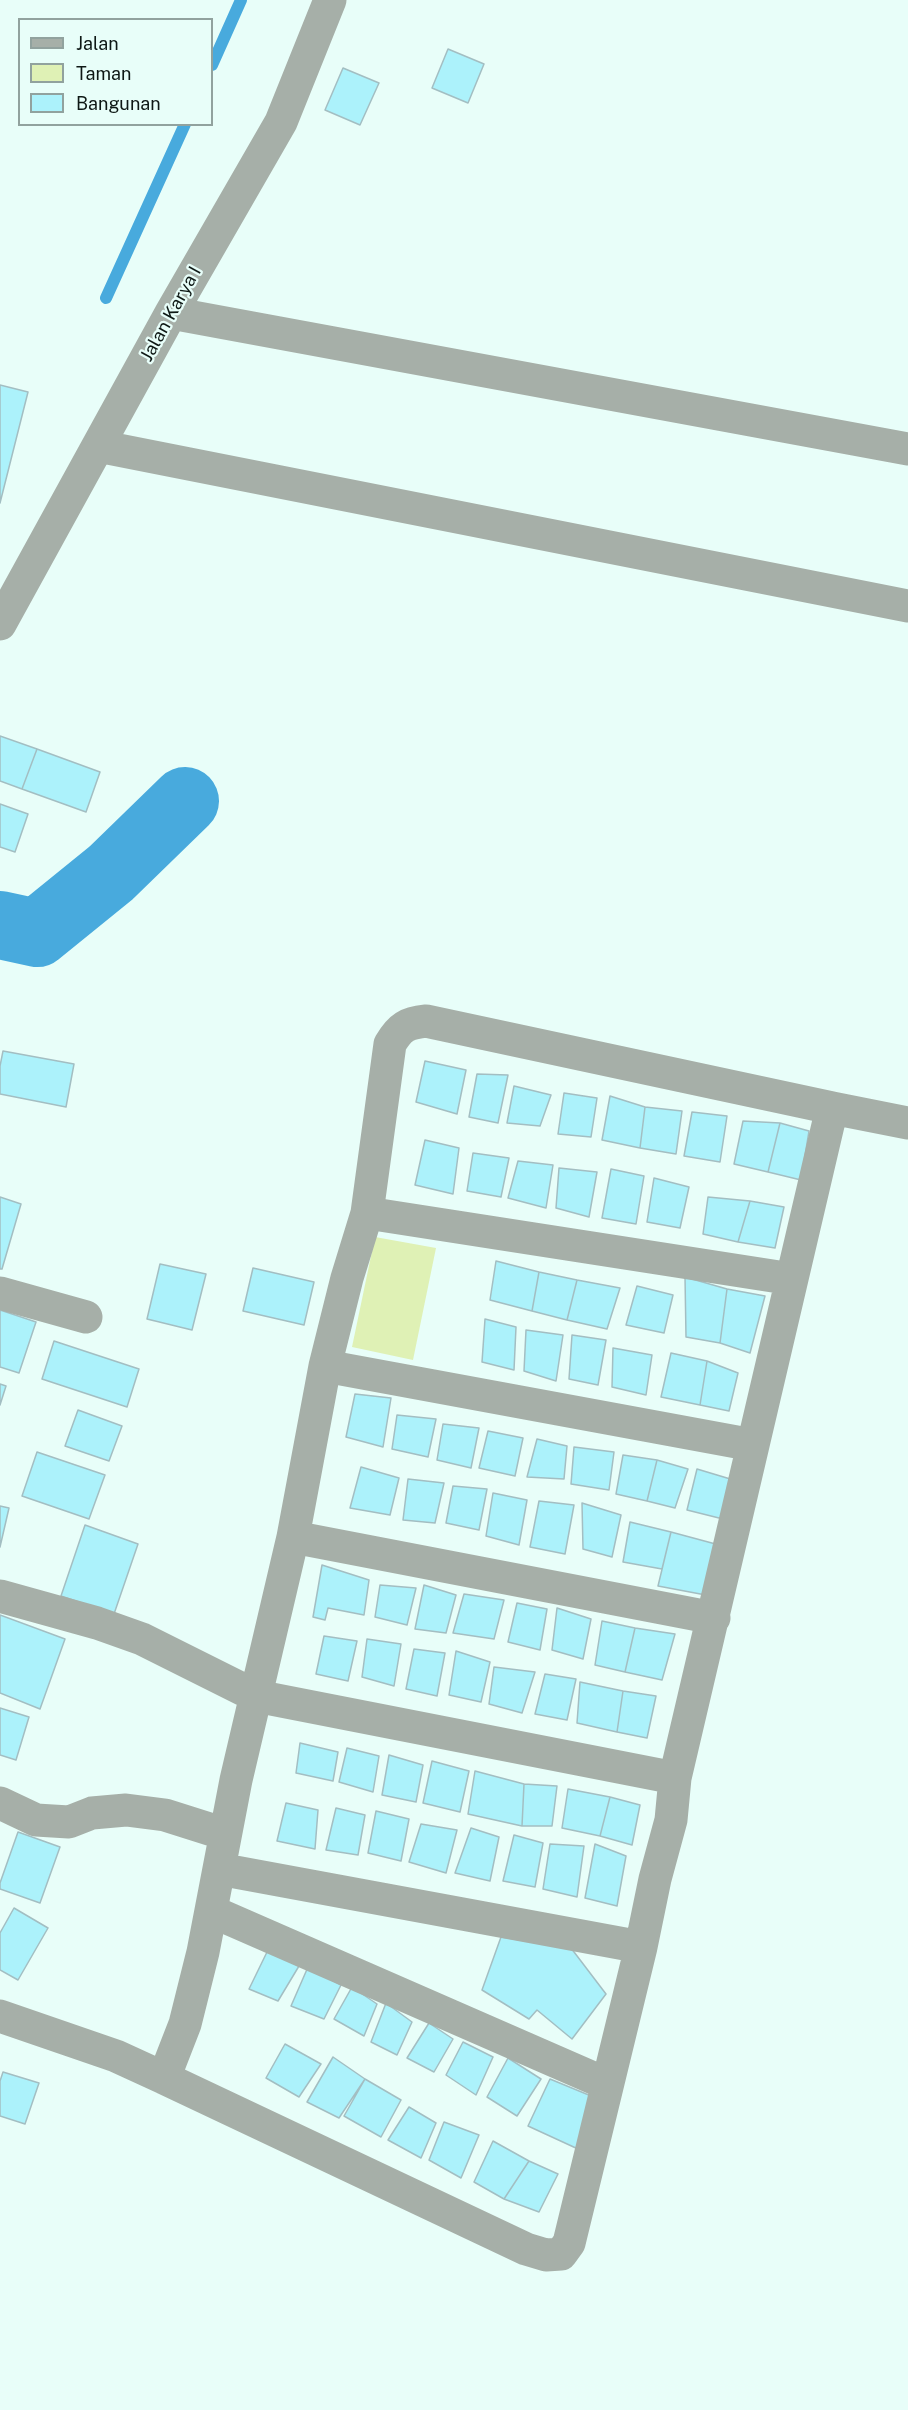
<!DOCTYPE html>
<style>
body{margin:0}
#map{position:relative;width:908px;height:2410px;overflow:hidden;background:#e8fef9;font-family:"Public Sans",sans-serif}
canvas{display:block}
.legend{position:absolute;left:18px;top:18px;width:195px;height:108px;box-sizing:border-box;background:#e8fef9;border:2px solid #91a29e;margin:0;padding:8px 10px;list-style:none;font-size:18px;color:#0e1815}
.legend li{display:flex;align-items:center;gap:12px;height:30px}
.legend b{width:30px;border:2px solid #91a29e}
</style>
<div id="map">
<canvas width="908" height="2410"></canvas>
<ul class="legend">
<li><b style="height:8px;background:#a6afa8"></b>Jalan</li>
<li><b style="height:16px;background:#dff1b5"></b>Taman</li>
<li><b style="height:16px;background:#acf2fb"></b>Bangunan</li>
</ul>
</div>
<script>
const g = document.querySelector('canvas').getContext('2d');
g.lineJoin = 'round';
function fillPath(path, color) { g.fillStyle = color; g.fill(path, 'evenodd'); }
function strokePath(path, color, width, dash) { g.strokeStyle = color; g.lineWidth = width; g.lineCap = dash ? 'butt' : 'round'; g.setLineDash(dash || []); g.stroke(path); }
function drawText(font, color, halo, rows, align = 'center') {
  g.font = font + ' "Public Sans",sans-serif'; g.lineWidth = 4.5; g.setLineDash([]); g.textBaseline = 'middle'; g.strokeStyle = halo; g.fillStyle = color; for (const [text, x, y, turn = 0] of rows) {
    g.save(); g.translate(x, y); g.rotate((+turn || 0) * Math.PI / 180); g.textAlign = isNaN(turn) ? turn : align; if (halo) g.strokeText(text, 0, 0); g.fillText(text, 0, 0); g.restore();
  }
}
const green = new Path2D(`
 M375,1237L436,1248L413,1360L352,1347Z`);
const stream = new Path2D(`
 M212,65L241,0
 M106,298L185,124`);
const river = new Path2D(`
 M0,925L37,933L111,873L185,801`);
const building = new Path2D(`
 M448,49L484,64L468,103L432,88Z
 M343,68L379,83L360,125L325,110Z
 M0,385L28,392L0,503Z
 M0,736L37,749L22,789L0,781Z
 M37,749L100,772L86,812L22,789Z
 M0,804L28,814L15,852L0,847Z
 M3,1051L74,1064L66,1107L0,1094V1066Z
 M425,1061L466,1070L457,1114L416,1102Z
 M477,1074L508,1075L498,1123L469,1117Z
 M514,1086L551,1095L540,1126L507,1123Z
 M564,1093L597,1098L591,1137L558,1134Z
 M610,1096L645,1107L640,1148L602,1140Z
 M645,1107L682,1111L676,1154L640,1148Z
 M692,1112L727,1116L720,1162L684,1156Z
 M743,1121L780,1123L768,1172L734,1164Z
 M780,1123L809,1131L801,1180L768,1172Z
 M425,1140L459,1148L453,1194L415,1185Z
 M473,1153L509,1158L501,1197L467,1191Z
 M518,1161L553,1165L546,1208L508,1198Z
 M559,1168L597,1172L589,1217L556,1208Z
 M611,1169L644,1176L636,1224L602,1218Z
 M654,1178L689,1187L680,1228L647,1222Z
 M0,1197L21,1204L2,1269H0Z
 M708,1197L750,1201L738,1242L703,1234Z
 M750,1201L784,1207L775,1248L738,1242Z
 M496,1261L539,1272L532,1311L490,1300Z
 M160,1264L206,1274L192,1330L147,1319Z
 M253,1268L314,1282L304,1325L243,1311Z
 M539,1272L577,1280L567,1320L532,1311Z
 M685,1277L727,1289L720,1343L686,1337Z
 M577,1280L620,1288L607,1329L567,1320Z
 M637,1286L673,1295L664,1333L626,1325Z
 M727,1289L765,1296L750,1353L720,1343Z
 M0,1310L36,1322L19,1373L0,1367Z
 M485,1319L516,1327L514,1370L482,1362Z
 M526,1330L563,1335L556,1381L524,1371Z
 M572,1335L606,1340L598,1385L569,1379Z
 M54,1341L139,1369L127,1407L42,1379Z
 M613,1348L652,1355L646,1395L612,1387Z
 M671,1353L707,1361L700,1405L661,1397Z
 M707,1361L738,1373L729,1411L700,1405Z
 M0,1384L6,1386L0,1405Z
 M355,1394L391,1398L383,1447L346,1437Z
 M78,1410L122,1426L109,1461L65,1446Z
 M397,1415L436,1419L428,1457L392,1449Z
 M443,1424L479,1428L471,1468L437,1460Z
 M488,1431L523,1438L515,1476L479,1468Z
 M537,1439L567,1446L564,1479L527,1477Z
 M574,1447L614,1452L609,1490L571,1484Z
 M37,1452L105,1475L89,1519L22,1496Z
 M623,1455L657,1460L647,1501L616,1494Z
 M657,1460L688,1469L675,1508L647,1501Z
 M361,1467L399,1478L390,1515L350,1508Z
 M697,1469L737,1481L727,1520L687,1510Z
 M408,1479L444,1483L435,1523L403,1520Z
 M453,1486L487,1489L479,1530L446,1523Z
 M493,1493L527,1500L519,1545L486,1536Z
 M539,1501L574,1505L565,1554L530,1547Z
 M582,1503L621,1515L612,1557L583,1549Z
 M0,1506L9,1508L0,1547Z
 M630,1522L671,1532L662,1569L623,1562Z
 M85,1525L138,1544L114,1614L61,1596Z
 M671,1532L723,1546L711,1596L658,1586Z
 M322,1565L369,1580L364,1615L328,1608L325,1620L313,1617Z
 M380,1585L416,1588L407,1625L375,1617Z
 M424,1585L456,1595L446,1633L415,1629Z
 M464,1594L504,1600L494,1639L453,1633Z
 M517,1603L547,1609L540,1650L508,1642Z
 M557,1608L591,1619L583,1659L552,1650Z
 M0,1615L65,1639L40,1709L0,1693Z
 M602,1621L635,1628L625,1672L595,1665Z
 M635,1628L675,1634L662,1680L625,1672Z
 M324,1636L357,1641L348,1681L316,1674Z
 M367,1639L401,1644L394,1686L362,1677Z
 M414,1649L445,1653L437,1696L406,1689Z
 M456,1651L490,1662L481,1702L449,1695Z
 M494,1667L535,1672L522,1713L489,1704Z
 M545,1674L576,1679L567,1720L535,1714Z
 M580,1682L623,1691L617,1732L577,1723Z
 M623,1691L656,1696L647,1738L617,1732Z
 M0,1708L29,1717L16,1760L0,1755Z
 M300,1743L338,1752L333,1781L296,1773Z
 M347,1748L379,1756L373,1792L339,1782Z
 M389,1755L423,1765L416,1802L382,1795Z
 M432,1761L469,1771L460,1812L423,1803Z
 M475,1771L524,1784L522,1826L468,1814Z
 M524,1784L557,1786L552,1826H522Z
 M568,1789L610,1797L600,1836L562,1828Z
 M610,1797L640,1805L632,1845L600,1836Z
 M286,1803L318,1810L315,1849L277,1841Z
 M336,1808L365,1815L358,1855L326,1850Z
 M376,1811L409,1819L401,1861L368,1853Z
 M421,1824L457,1830L446,1873L409,1862Z
 M471,1828L499,1837L490,1881L455,1873Z
 M18,1832L60,1847L40,1903L0,1889V1883Z
 M514,1835L543,1843L535,1887L503,1881Z
 M550,1844L584,1846L577,1897L543,1889Z
 M595,1844L626,1856L617,1906L585,1898Z
 M14,1908L48,1928L18,1980L0,1970V1933Z
 M501,1937L571,1948L606,1994L572,2039L537,2010L529,2019L482,1990Z
 M268,1950L299,1966L278,2001L249,1989Z
 M308,1967L341,1985L324,2019L291,2006Z
 M352,1987L377,2004L364,2036L334,2019Z
 M386,2003L412,2022L397,2055L371,2042Z
 M429,2023L453,2039L434,2072L407,2058Z
 M463,2042L493,2057L476,2095L446,2075Z
 M285,2044L321,2064L299,2097L266,2078Z
 M333,2057L365,2079L339,2118L307,2102Z
 M508,2058L541,2079L517,2116L487,2097Z
 M3,2072L39,2083L25,2124L0,2116V2081Z
 M365,2079L401,2100L381,2137L344,2116Z
 M550,2079L596,2098L578,2149L528,2126Z
 M409,2107L436,2123L421,2158L388,2140Z
 M444,2122L479,2135L461,2178L429,2160Z
 M493,2141L529,2161L504,2199L474,2182Z
 M529,2161L558,2174L539,2212L504,2199Z`);
const minor = new Path2D(`
 M171,313L908,449
 M98,446L908,606
 M0,624L171,313L281,122L330,0
 M832,1108L908,1123
 M367,1213L792,1279
 M0,1293L86,1317
 M325,1366L753,1445
 M293,1537L714,1618
 M0,1596L97,1623L142,1639L256,1696L675,1778
 M0,1803L36,1820L69,1822L92,1813L126,1810L165,1815L225,1834
 M219,1869L641,1947
 M211,1911L607,2084
 M0,2016L116,2056L164,2078L185,2024L203,1952L236,1780L293,1537L325,1366L347,1278L367,1213L390,1044C400,1027 407,1023 426,1021L832,1108L675,1778L671,1820L655,1879L641,1947L569,2243L561,2254L546,2255L526,2249L164,2078`);
const streetNames = [
 ["Jalan Karya I",171,314,-61]
];
fillPath(green, '#dff1b5');
strokePath(stream, '#48aadd', 12);
strokePath(river, '#48aadd', 68);
fillPath(building, '#acf2fb');
strokePath(building, '#a3bec2', 1.5);
strokePath(minor, '#a6afa8', 33);
drawText('18px', '#0e1815', '#e8fef9', streetNames);
</script>
